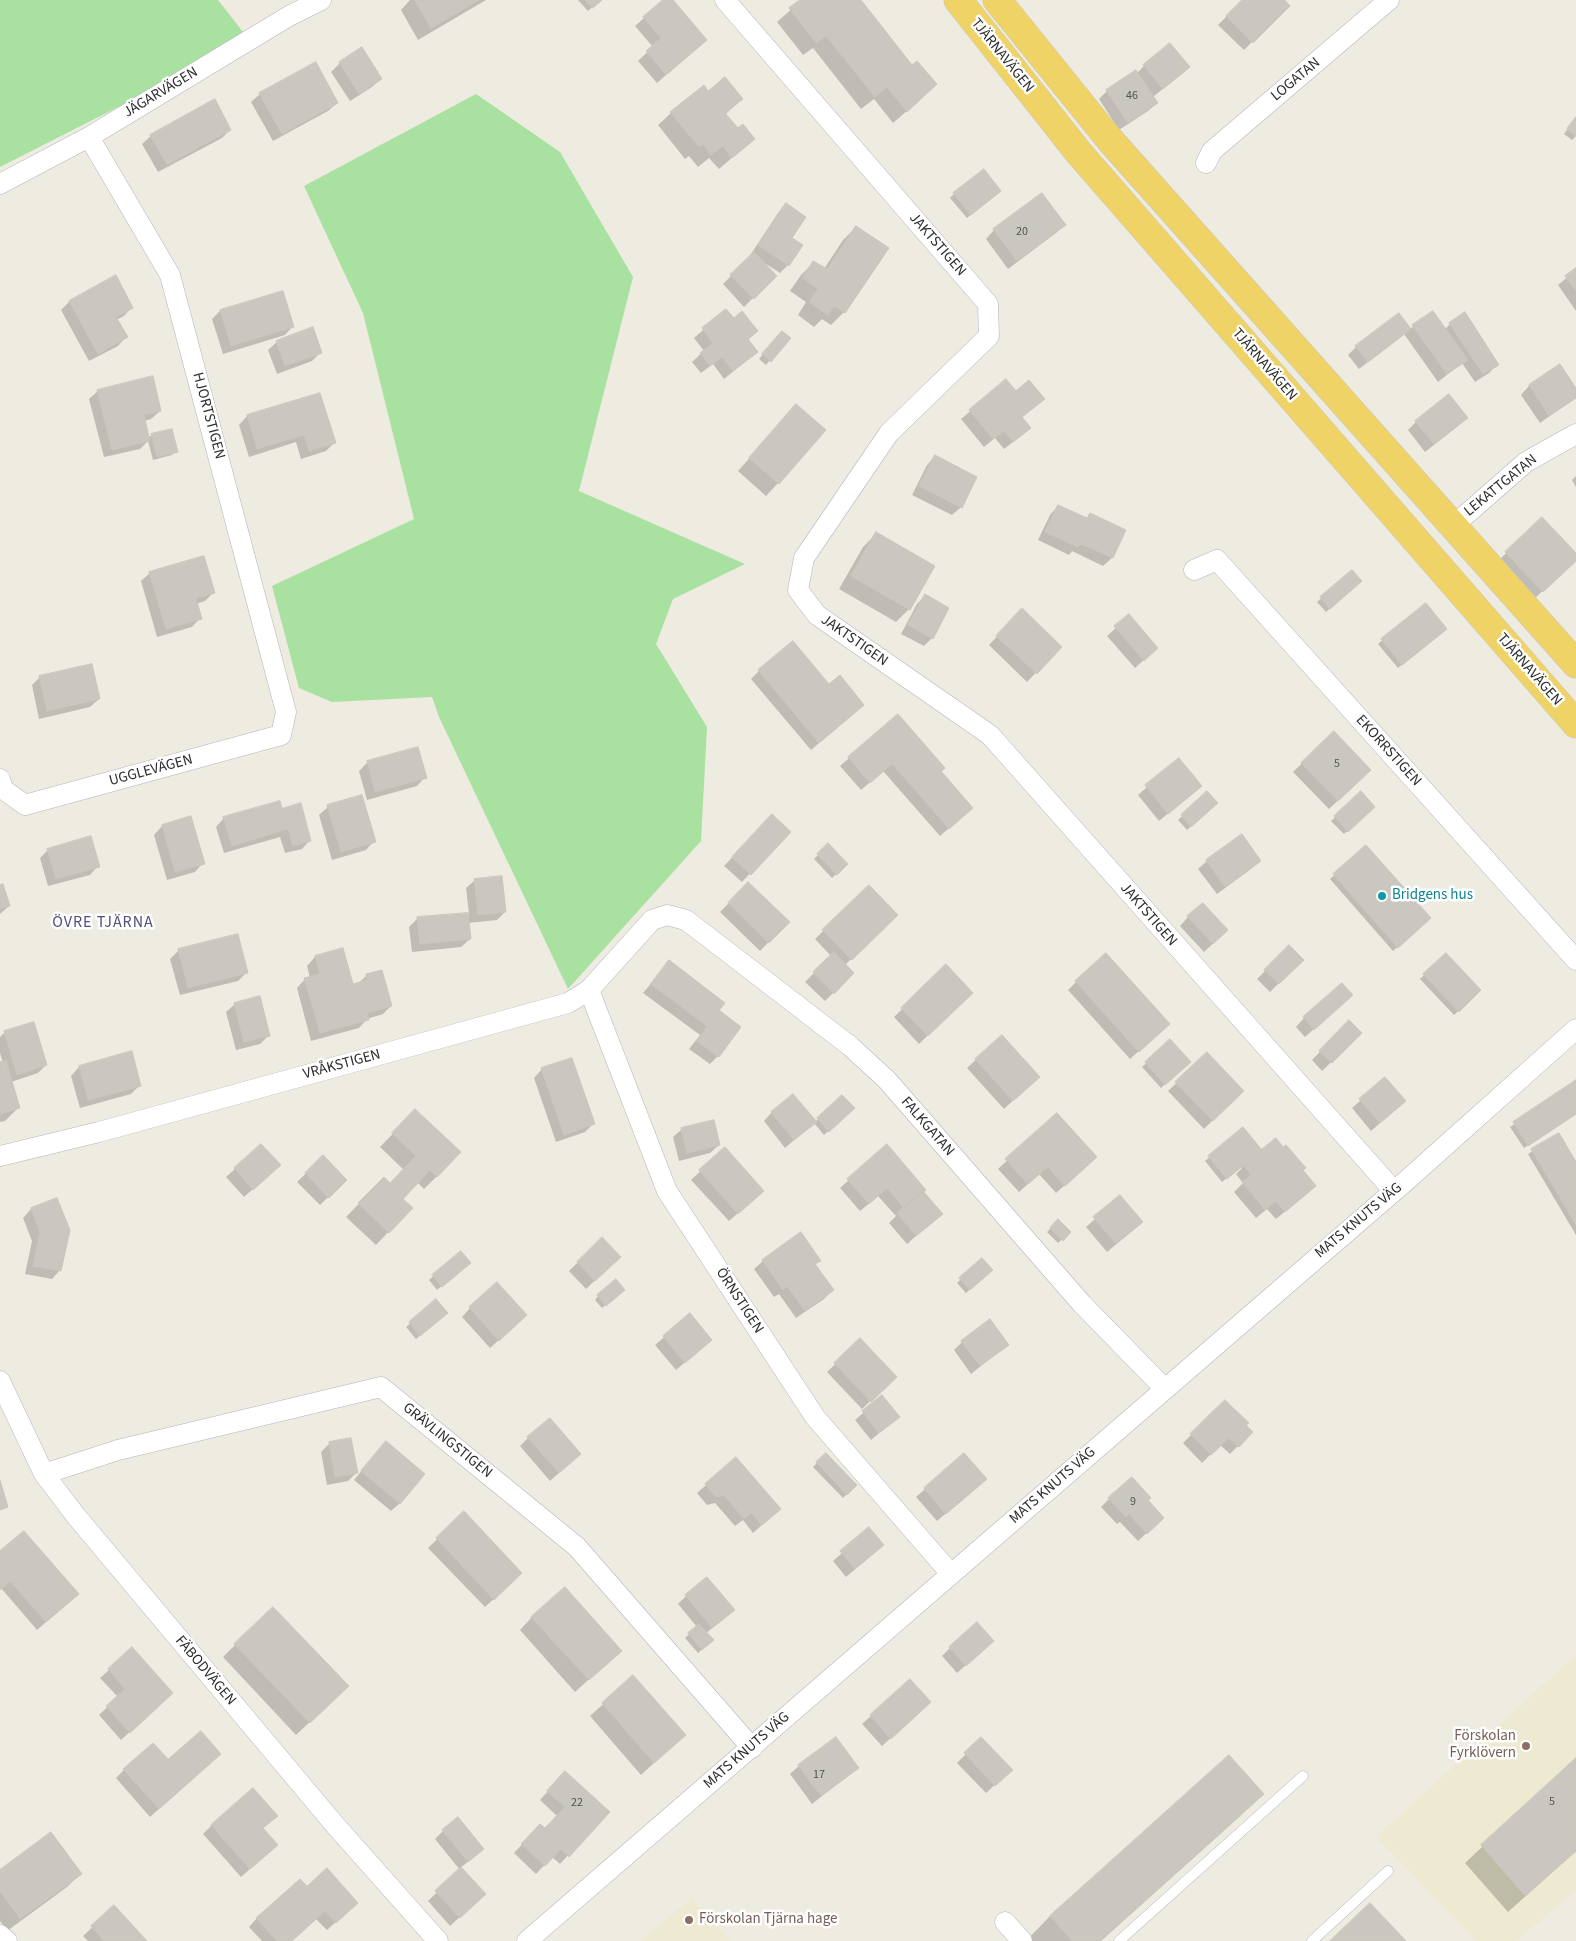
<!DOCTYPE html>
<meta charset="utf-8">
<style>
body{margin:0}
canvas{display:block;background:#eeebe1}
</style>
<canvas width="1576" height="1941"></canvas>
<script>
const g = document.querySelector('canvas').getContext('2d');
g.lineJoin = 'round';
function fillPath(path, color) { g.fillStyle = color; g.fill(path, 'evenodd'); }
function strokePath(path, color, width, dash) { g.strokeStyle = color; g.lineWidth = width; g.lineCap = dash ? 'butt' : 'round'; g.setLineDash(dash || []); g.stroke(path); }
function drawText(font, color, halo, rows, align = 'center') {
  g.font = font + ' "Source Sans 3",sans-serif'; g.lineWidth = 5; g.setLineDash([]); g.textBaseline = 'middle'; g.strokeStyle = halo; g.fillStyle = color; for (const [text, x, y, turn = 0] of rows) {
    g.save(); g.translate(x, y); g.rotate((+turn || 0) * Math.PI / 180); g.textAlign = isNaN(turn) ? turn : align; if (halo) g.strokeText(text, 0, 0); g.fillText(text, 0, 0); g.restore();
  }
}
const education = new Path2D(`
 M1576,1655V1891L1516,1941H1476L1376,1837Z
 M692,1898L730,1941H640Z`);
const green = new Path2D(`
 M0,0H218L243,32L122,105L0,167Z
 M476,94L560,152L633,277L579,491L745,564L673,599L656,644L707,727L701,841L568,989L439,717L432,697L332,702L299,688L272,586L414,519L363,313L304,186Z`);
const shadow = new Path2D(`
 M410,0H486L418,40L401,10Z
 M578,0H600L588,11Z
 M665,0H671L706,40L657,83L638,61L653,47L635,26Z
 M802,0H860L923,97L893,123L874,99L861,109L813,48L803,55L777,22Z
 M1243,0H1283L1288,6L1244,50L1218,25Z
 M362,49L381,78L372,87L350,101L331,72L340,63Z
 M1144,66L1180,75L1153,97L1157,103L1148,111L1119,130L1099,99L1107,91L1137,73Z
 M708,93L741,99L725,115L737,130L754,139L719,169L709,158L698,167L689,156L685,159L658,125L671,113Z
 M260,94L337,103L328,111L273,141L251,102Z
 M1576,118V136L1572,140L1564,134Z
 M230,130L222,138L158,172L142,144L151,136Z
 M954,194L996,195L967,218L950,198Z
 M786,205L791,238L788,265L780,273L763,262L775,276L744,307L723,284L752,255L751,254L778,213Z
 M1064,225L1056,233L1008,269L986,239L994,230Z
 M856,227L887,248L844,312L831,325L822,319L814,327L798,315L806,302L790,291L801,275L814,262L824,269L843,240Z
 M1576,270V311L1558,285Z
 M69,302L132,307L124,316L116,320L126,337L118,346L89,361L61,310Z
 M726,310L757,352L724,379L713,364L701,373L692,362L704,351L694,338Z
 M220,311L293,326L285,335L223,354L212,319Z
 M1433,312L1445,329L1450,324L1497,365L1489,373L1475,382L1462,363L1438,382L1404,334L1359,369L1348,355L1356,347L1410,329Z
 M778,336L789,338L766,365L759,359Z
 M277,342L320,353L312,361L277,374L268,350Z
 M1560,366L1576,390V397L1540,423L1521,395L1529,386Z
 M1006,381L1015,392L1043,399L1021,418V436L1004,449L995,438L984,447L961,419Z
 M98,391L160,411L151,419L144,421L148,438L152,435L176,451L172,455L153,460L148,441L140,449L104,457L89,399Z
 M247,416L334,443L326,451L301,459L296,442L249,457L239,425Z
 M784,419L778,483L766,496L738,471Z
 M1416,422L1458,426L1425,452L1408,430Z
 M935,457L961,507L952,515L912,495L927,465Z
 M1576,476V487L1572,480Z
 M1058,506L1086,519L1090,515L1124,531L1112,558L1103,566L1072,551L1069,555L1038,540L1050,515Z
 M1542,519L1576,555V559L1534,599L1498,561Z
 M876,534L909,609L896,622L839,589L863,547Z
 M1352,571L1357,585L1326,612L1317,602Z
 M150,573L213,593L205,601L196,604L200,618L192,627L157,637L141,581Z
 M925,596L932,638L924,646L901,634L917,604Z
 M1426,605L1442,633L1398,668L1378,644Z
 M1022,610L1061,647L1027,682L989,645Z
 M1129,616L1148,656L1135,668L1107,636Z
 M759,671L829,686L854,713L811,750L751,679Z
 M40,677L99,699L90,707L39,719L32,685Z
 M898,715L963,816L940,836L883,771L861,790L840,766Z
 M1334,733L1370,770L1329,809L1293,772Z
 M417,749L425,777L417,786L367,800L359,771L367,763Z
 M1179,759L1201,786L1159,821L1138,795Z
 M1207,793L1212,807L1187,830L1178,820Z
 M1361,793L1373,807L1344,834L1331,821Z
 M328,807L374,841L366,850L332,860L319,815Z
 M281,810L310,840L302,849L285,853L280,837L224,853L216,827L224,818Z
 M190,818L203,863L195,872L167,880L154,835L162,826Z
 M764,824L789,832L742,882L724,866Z
 M828,845L847,864L832,878L814,859Z
 M1366,847L1426,922L1393,951L1330,879Z
 M48,850L98,866L90,875L48,886L40,858Z
 M1207,861H1260L1251,869L1217,894L1198,869Z
 M475,880L505,912L497,920L468,923L470,939L461,947L412,952L409,927L418,918L469,914L466,888Z
 M748,884L788,922L760,951L720,912Z
 M0,886L9,906L0,914Z
 M869,887L896,915L845,965L853,973L825,1001L805,982L831,956L815,939Z
 M1188,917L1218,939L1204,952L1180,926Z
 M1289,947L1302,960L1270,992L1257,979Z
 M179,950L247,972L238,981L180,995L170,959Z
 M342,950L352,985L359,983L367,975L391,1006L383,1014L367,1019L359,1028L311,1041L297,988L305,979L310,978L307,966L315,957Z
 M1446,954L1480,990L1454,1015L1420,979Z
 M669,962L717,1011L718,1056L710,1064L689,1049L700,1035L643,993Z
 M946,966L971,993L919,1044L894,1017Z
 M1076,982L1160,1032L1130,1059L1068,990Z
 M1343,1003L1305,1037L1296,1027L1304,1018Z
 M235,1004L269,1035L260,1044L236,1050L226,1012Z
 M1349,1022L1361,1033L1322,1071L1312,1060Z
 M4,1033L46,1065L38,1073L11,1082L18,1108L5,1121L0,1122V1064L3,1063L0,1053V1037Z
 M1002,1036L1030,1085L1004,1109L967,1068Z
 M1170,1041L1189,1062L1161,1088L1142,1067Z
 M1207,1054L1242,1091L1204,1129L1168,1091Z
 M79,1067L140,1085L131,1094L80,1108L71,1076Z
 M542,1069L593,1124L585,1132L556,1142L534,1078Z
 M1385,1079L1396,1109L1371,1131L1352,1108Z
 M1576,1082V1114L1524,1148L1510,1127Z
 M842,1097L853,1108L824,1135L814,1123L785,1148L764,1121L772,1112L815,1122Z
 M415,1111L437,1176L424,1189L417,1182L401,1199L411,1208L376,1245L346,1217L384,1178L390,1184L404,1170L380,1147Z
 M1057,1115L1087,1165L1056,1193L1039,1174L1019,1192L998,1169Z
 M682,1129L719,1145L710,1153L679,1161L673,1137Z
 M1243,1129L1262,1151L1302,1170L1306,1194L1276,1219L1267,1209L1256,1218L1234,1192L1243,1183L1236,1174L1242,1168L1241,1166L1222,1182L1205,1161Z
 M1558,1135L1576,1164V1235L1528,1154Z
 M887,1146L941,1214L907,1244L889,1223L896,1216L878,1196L860,1211L840,1188Z
 M725,1148L754,1199L729,1221L691,1180Z
 M323,1157L346,1180L320,1205L297,1182Z
 M235,1169L271,1173L244,1197L226,1177Z
 M1120,1197L1133,1230L1107,1252L1086,1227Z
 M56,1200L60,1270L52,1279L25,1274L32,1241L23,1218L31,1209Z
 M1058,1221L1070,1232L1058,1243L1047,1232Z
 M602,1239L611,1265L586,1289L569,1271Z
 M461,1252L465,1266L437,1290L429,1280Z
 M982,1259L991,1270L966,1293L957,1283Z
 M819,1260L814,1265L832,1290L824,1299L796,1318L779,1294L774,1297L754,1269L763,1261Z
 M620,1293L602,1308L595,1300L598,1296Z
 M436,1301L442,1317L416,1339L406,1327Z
 M470,1308L518,1323L490,1348L462,1317Z
 M690,1315L711,1340L676,1370L655,1345Z
 M860,1340L895,1377L862,1409L827,1372Z
 M962,1342L1007,1345L971,1374L954,1350Z
 M882,1397L898,1417L871,1440L855,1420Z
 M1225,1401L1252,1432L1230,1454L1220,1445L1202,1463L1183,1443Z
 M528,1438L571,1462L550,1481L520,1446Z
 M386,1442L400,1503L391,1511L354,1480Z
 M330,1443L357,1472L348,1481L327,1485L321,1452Z
 M826,1454L855,1485L843,1498L813,1467Z
 M964,1455L977,1487L937,1521L916,1497Z
 M736,1459L771,1517L753,1533L743,1520L735,1526L715,1503L707,1505L697,1493Z
 M1109,1499L1146,1500L1154,1526L1138,1541L1120,1522L1117,1524L1101,1507Z
 M464,1513L512,1582L485,1607L428,1548Z
 M869,1529L874,1553L846,1577L833,1561Z
 M0,1553L69,1602L37,1630L1,1588L0,1590Z
 M686,1596L725,1618L706,1633L708,1644L698,1653L685,1638L697,1627L678,1604Z
 M532,1617L607,1663L575,1692L520,1630Z
 M235,1645L334,1699L296,1735L223,1657Z
 M950,1648L984,1649L957,1673L942,1656Z
 M132,1649L163,1701L121,1740L99,1715L118,1697L100,1678Z
 M633,1677L684,1735L641,1775L590,1716Z
 M910,1681L921,1711L882,1746L862,1724Z
 M981,1739L1011,1770L986,1793L957,1763Z
 M1229,1757L1262,1794L1237,1819L1101,1941H1026L1050,1916Z
 M1576,1759V1851L1508,1912L1465,1863Z
 M168,1761L211,1762L150,1817L116,1778L124,1770Z
 M799,1766L857,1768L812,1804L790,1774Z
 M557,1781L608,1812L560,1864L552,1857L536,1874L514,1853L532,1834L545,1830L557,1816L540,1800Z
 M276,1816L262,1829L268,1853L241,1877L203,1834L212,1825Z
 M443,1831L474,1857L460,1868L476,1902L450,1926L428,1901L460,1870L435,1839Z
 M0,1871L80,1874L67,1887L7,1931L0,1921Z
 M307,1888L348,1911L327,1930L316,1919L291,1941H262L249,1927L257,1918Z
 M114,1907L145,1941H88L83,1936Z`);
const building = new Path2D(`
 M415,0H479L431,28Z
 M585,0H602L593,8Z
 M663,0H673L707,40L666,75L646,51L661,38L643,17Z
 M800,0H861L912,65L917,61L937,84L907,112L887,87L875,97L826,36L816,43L789,8Z
 M1242,0H1285L1290,6L1253,43L1226,16Z
 M1170,43L1190,67L1163,89L1143,65Z
 M362,47L382,79L359,94L339,62Z
 M316,62L338,103L282,134L259,93Z
 M1136,70L1158,103L1128,123L1106,90Z
 M725,77L743,99L725,113L738,128L743,124L755,139L732,158L723,146L711,155L703,144L699,147L670,112L704,85L708,91Z
 M215,99L231,130L167,165L150,135Z
 M1576,117V136L1567,129Z
 M984,169L1001,191L971,215L953,193Z
 M1042,193L1066,225L1017,261L993,229Z
 M786,203L806,217L792,238L803,245L789,266L758,245Z
 M856,226L889,248L845,313L834,306L828,315L809,302L818,289L802,278L813,261L827,269Z
 M754,252L777,276L754,299L730,275Z
 M1576,268V291L1565,276Z
 M116,275L133,308L116,317L128,337L98,354L69,301Z
 M283,291L294,327L231,346L220,310Z
 M726,309L734,318L742,311L758,331L748,339L758,352L733,371L722,357L710,366L700,353L713,343L702,328Z
 M1433,311L1468,360L1447,374L1412,325Z
 M1465,312L1499,365L1483,374L1449,323Z
 M1399,313L1411,329L1368,362L1355,346Z
 M313,327L322,353L285,366L276,341Z
 M782,331L791,338L771,362L762,354Z
 M1560,364L1576,388V398L1549,416L1529,385Z
 M153,376L161,411L144,415L150,441L112,450L97,390Z
 M1006,379L1016,391L1029,380L1045,399L1022,417L1031,428L1013,442L1004,431L993,439L969,410Z
 M320,393L336,443L309,451L304,435L257,449L247,415Z
 M1449,394L1468,418L1434,444L1415,421Z
 M796,404L826,430L779,484L749,458Z
 M172,429L178,452L157,457L151,434Z
 M935,455L977,477L962,508L919,486Z
 M1058,505L1087,518L1090,513L1126,530L1113,558L1081,544L1078,547L1045,532Z
 M1542,517L1576,553V561L1543,592L1505,552Z
 M876,532L935,566L910,610L851,576Z
 M204,556L215,593L196,598L202,619L166,629L149,572Z
 M1352,570L1362,581L1330,609L1320,597Z
 M925,594L949,608L933,639L908,625Z
 M1426,603L1447,629L1402,665L1381,639Z
 M1022,608L1062,647L1037,674L996,636Z
 M1129,614L1158,648L1144,661L1114,626Z
 M793,641L829,684L840,675L864,705L819,743L758,670Z
 M92,664L100,699L47,711L39,676Z
 M898,714L945,768L917,792L892,764L870,783L848,757Z
 M1334,731L1371,770L1338,801L1301,763Z
 M418,747L427,778L375,792L367,761Z
 M1179,758L1202,786L1168,814L1145,785Z
 M941,771L973,808L949,829L917,792Z
 M1207,791L1218,803L1191,827L1181,815Z
 M1361,791L1375,807L1348,832L1334,816Z
 M362,795L376,842L341,852L327,805Z
 M280,801L288,829L232,846L223,817Z
 M301,803L311,841L293,846L282,809Z
 M772,814L791,832L751,875L732,857Z
 M191,816L205,864L175,872L162,825Z
 M1242,834L1261,861L1225,887L1206,860Z
 M91,836L100,867L56,879L47,849Z
 M828,843L848,864L837,875L817,854Z
 M1366,845L1431,918L1398,948L1333,874Z
 M502,876L506,912L478,915L474,879Z
 M748,882L790,922L769,943L728,903Z
 M3,884L10,906L0,909V885Z
 M869,885L898,915L852,960L822,930Z
 M1203,903L1228,930L1213,944L1187,916Z
 M468,913L471,939L420,944L417,917Z
 M238,934L248,973L188,988L178,949Z
 M1289,945L1304,960L1279,984L1264,970Z
 M343,948L353,984L367,980L366,974L382,970L392,1006L367,1013L369,1020L320,1033L304,978L320,974L315,956Z
 M834,952L854,973L834,994L813,972Z
 M1106,953L1170,1024L1139,1052L1075,981Z
 M1446,953L1481,990L1459,1012L1423,974Z
 M669,960L725,1003L707,1026L651,984Z
 M946,964L973,993L928,1036L901,1008Z
 M1342,983L1353,995L1314,1030L1303,1017Z
 M260,996L270,1036L244,1042L234,1003Z
 M719,1010L741,1027L719,1057L697,1041Z
 M1349,1020L1362,1033L1332,1063L1319,1051Z
 M34,1022L47,1065L17,1075L4,1031Z
 M1002,1035L1040,1077L1013,1101L975,1059Z
 M1170,1039L1191,1062L1165,1085L1145,1062Z
 M132,1051L141,1086L88,1100L79,1066Z
 M1207,1052L1244,1091L1213,1121L1175,1082Z
 M572,1058L595,1124L564,1135L541,1068Z
 M6,1061L20,1108L0,1114V1062Z
 M1385,1077L1406,1101L1380,1123L1359,1099Z
 M1576,1080V1114L1528,1146L1513,1122Z
 M793,1094L817,1122L794,1140L771,1112Z
 M842,1095L855,1108L829,1132L817,1118Z
 M415,1109L461,1152L437,1177L430,1170L403,1199L413,1208L389,1233L358,1203L384,1177L390,1183L416,1156L392,1133Z
 M1057,1113L1097,1157L1065,1186L1048,1167L1028,1184L1005,1159Z
 M714,1120L720,1145L687,1153L681,1128Z
 M1243,1127L1262,1150L1227,1179L1208,1156Z
 M1559,1133L1576,1162V1225L1531,1149Z
 M1276,1138L1283,1147L1286,1145L1306,1168L1303,1170L1316,1186L1285,1212L1276,1201L1265,1210L1242,1182L1251,1175L1243,1165Z
 M261,1144L281,1165L253,1190L234,1168Z
 M887,1144L926,1190L904,1208L887,1188L869,1204L847,1179Z
 M725,1147L764,1191L738,1214L699,1170Z
 M323,1155L347,1180L329,1198L305,1173Z
 M923,1191L943,1214L916,1236L897,1213Z
 M1120,1195L1143,1222L1116,1244L1093,1217Z
 M57,1198L70,1230L61,1271L33,1266L40,1232L31,1208Z
 M1058,1219L1071,1232L1063,1241L1050,1228Z
 M801,1232L821,1261L815,1264L834,1290L805,1311L787,1286L783,1290L762,1260Z
 M602,1237L621,1257L595,1281L577,1262Z
 M461,1251L471,1263L442,1287L432,1275Z
 M982,1258L993,1270L970,1290L959,1278Z
 M616,1279L625,1290L606,1306L597,1295Z
 M497,1282L527,1315L499,1341L469,1307Z
 M436,1299L448,1313L420,1336L409,1322Z
 M690,1313L712,1340L685,1363L663,1336Z
 M990,1319L1009,1345L980,1366L961,1341Z
 M860,1338L897,1377L871,1402L834,1363Z
 M882,1395L900,1417L879,1433L862,1411Z
 M1225,1400L1249,1423L1246,1425L1253,1432L1239,1447L1229,1438L1211,1455L1190,1434Z
 M550,1418L581,1454L559,1473L527,1437Z
 M351,1438L358,1473L335,1477L329,1442Z
 M386,1441L425,1474L400,1504L361,1471Z
 M826,1453L857,1485L847,1495L816,1462Z
 M964,1453L987,1479L946,1514L924,1488Z
 M736,1457L781,1509L762,1525L751,1513L744,1519L724,1495L716,1497L705,1484Z
 M1132,1477L1151,1498L1148,1500L1164,1518L1147,1534L1129,1514L1126,1517L1108,1498Z
 M0,1480L8,1507L0,1510Z
 M464,1511L522,1573L494,1600L436,1538Z
 M869,1527L884,1545L855,1569L840,1551Z
 M24,1531L79,1594L46,1622L10,1581L0,1590V1551Z
 M707,1577L735,1610L712,1628L685,1595Z
 M565,1587L622,1651L589,1680L531,1617Z
 M273,1607L349,1686L310,1723L234,1644Z
 M977,1622L994,1641L966,1666L949,1647Z
 M699,1624L714,1640L702,1650L688,1633Z
 M132,1647L173,1693L130,1733L106,1706L125,1689L108,1669Z
 M633,1675L686,1735L654,1763L602,1703Z
 M910,1679L931,1702L891,1739L870,1715Z
 M201,1731L221,1754L159,1809L123,1769L153,1743L168,1759Z
 M836,1737L859,1768L821,1796L798,1765Z
 M981,1737L1013,1770L995,1786L964,1753Z
 M1229,1755L1264,1794L1100,1941H1072L1050,1916Z
 M1576,1758V1851L1525,1896L1481,1845Z
 M565,1771L610,1812L569,1857L561,1849L545,1866L521,1844L540,1824L545,1828L565,1807L547,1791Z
 M253,1788L278,1816L263,1828L278,1845L250,1869L211,1825Z
 M458,1817L484,1849L468,1862L442,1830Z
 M51,1832L82,1874L20,1919L0,1891V1870Z
 M461,1867L486,1894L460,1918L435,1891Z
 M327,1868L358,1903L336,1923L325,1911L292,1941H277L256,1918L300,1879L307,1886Z
 M1370,1903L1406,1941H1330Z
 M114,1905L147,1941H104L91,1926Z`);
const service = new Path2D(`
 M1119,1941L1303,1776
 M1312,1941L1388,1871`);
const minor = new Path2D(`
 M725,0L988,304L989,336L889,433L804,558L798,590L817,615L990,735L1393,1190
 M1206,163L1212,151L1389,0
 M0,184L89,137L289,16L321,0
 M1453,526L1526,462L1576,434
 M1194,570L1217,560L1576,960
 M0,779L3,789L25,805L281,735L286,712L170,275L89,137
 M589,990L667,1191L815,1417L951,1574
 M0,1156L99,1132L568,1003L589,990L652,920L667,915L686,920L850,1046L887,1080L1082,1304L1165,1389
 M0,1381L44,1474L76,1516L335,1825L438,1941
 M44,1474L118,1450L381,1387L577,1547L752,1748
 M1005,1922L1022,1941
 M0,1935L7,1941
 M527,1941L1407,1180L1576,1029`);
const trunk = new Path2D(`
 M958,0L1079,153L1576,724
 M997,0L1110,140L1576,664`);
const markers = [
 [1382,896,5,"#0f9aa8"],
 [1526,1746,5,"#8d6e63"],
 [689,1920,5,"#8d6e63"]
];
const numberNames = [
 ["46",1132,96],
 ["20",1022,232],
 ["5",1337,764],
 ["9",1133,1502],
 ["17",819,1775],
 ["5",1552,1802],
 ["22",577,1803]
];
const streetNames = [
 ["TJÄRNAVÄGEN",1002,56,51],
 ["LOGATAN",1296,80,-40],
 ["JÄGARVÄGEN",161,93,-31],
 ["JAKTSTIGEN",937,245,49],
 ["TJÄRNAVÄGEN",1264,365,49],
 ["HJORTSTIGEN",208,416,75],
 ["LEKATTGATAN",1501,486,-39],
 ["JAKTSTIGEN",854,641,35],
 ["TJÄRNAVÄGEN",1529,670,49],
 ["EKORRSTIGEN",1388,751,48],
 ["UGGLEVÄGEN",151,771,-15],
 ["JAKTSTIGEN",1148,915,49],
 ["VRÅKSTIGEN",342,1065,-15],
 ["FALKGATAN",927,1127,49],
 ["MATS KNUTS VÄG",1359,1221,-40],
 ["ÖRNSTIGEN",739,1301,57],
 ["GRÄVLINGSTIGEN",447,1441,39],
 ["MATS KNUTS VÄG",1053,1486,-41],
 ["FÄBODVÄGEN",205,1671,50],
 ["MATS KNUTS VÄG",747,1751,-41]
];
const cultureNames = [
 ["Bridgens hus",1392,896]
];
const educationNames = [
 ["Förskolan",1516,1737],
 ["Fyrklövern",1516,1754],
 ["Förskolan Tjärna hage",699,1920,"left"]
];
const neighbourhoodNames = [
 ["ÖVRE TJÄRNA",103,923]
];
fillPath(education, '#eeead1');
fillPath(green, '#a9e1a1');
fillPath(shadow, '#0003');
fillPath(building, '#c9c7c0');
strokePath(building, '#c9c7ba', 1);
strokePath(service, '#b4b4bf', 11);
strokePath(minor, '#b4b4bf', 21);
strokePath(trunk, '#c8c8c8', 29);
strokePath(service, '#fff', 10);
strokePath(minor, '#fff', 20);
strokePath(trunk, '#f0d366', 28);
for (const [x, y, r, color] of markers) { const dot = new Path2D(); dot.arc(x, y, r, 0, 2 * Math.PI); g.fillStyle = color; g.fill(dot); strokePath(dot, '#fff', 2); }
drawText('12px', '#545452', null, numberNames);
drawText('15px', '#2d2d2d', '#fff', streetNames);
drawText('15px', '#0d838f', '#fff', cultureNames, 'left');
drawText('15px', '#785e54', '#fff', educationNames, 'right');
g.letterSpacing = '1px';
drawText('16px', '#504f7c', '#fff', neighbourhoodNames);
g.letterSpacing = '0px';
</script>
